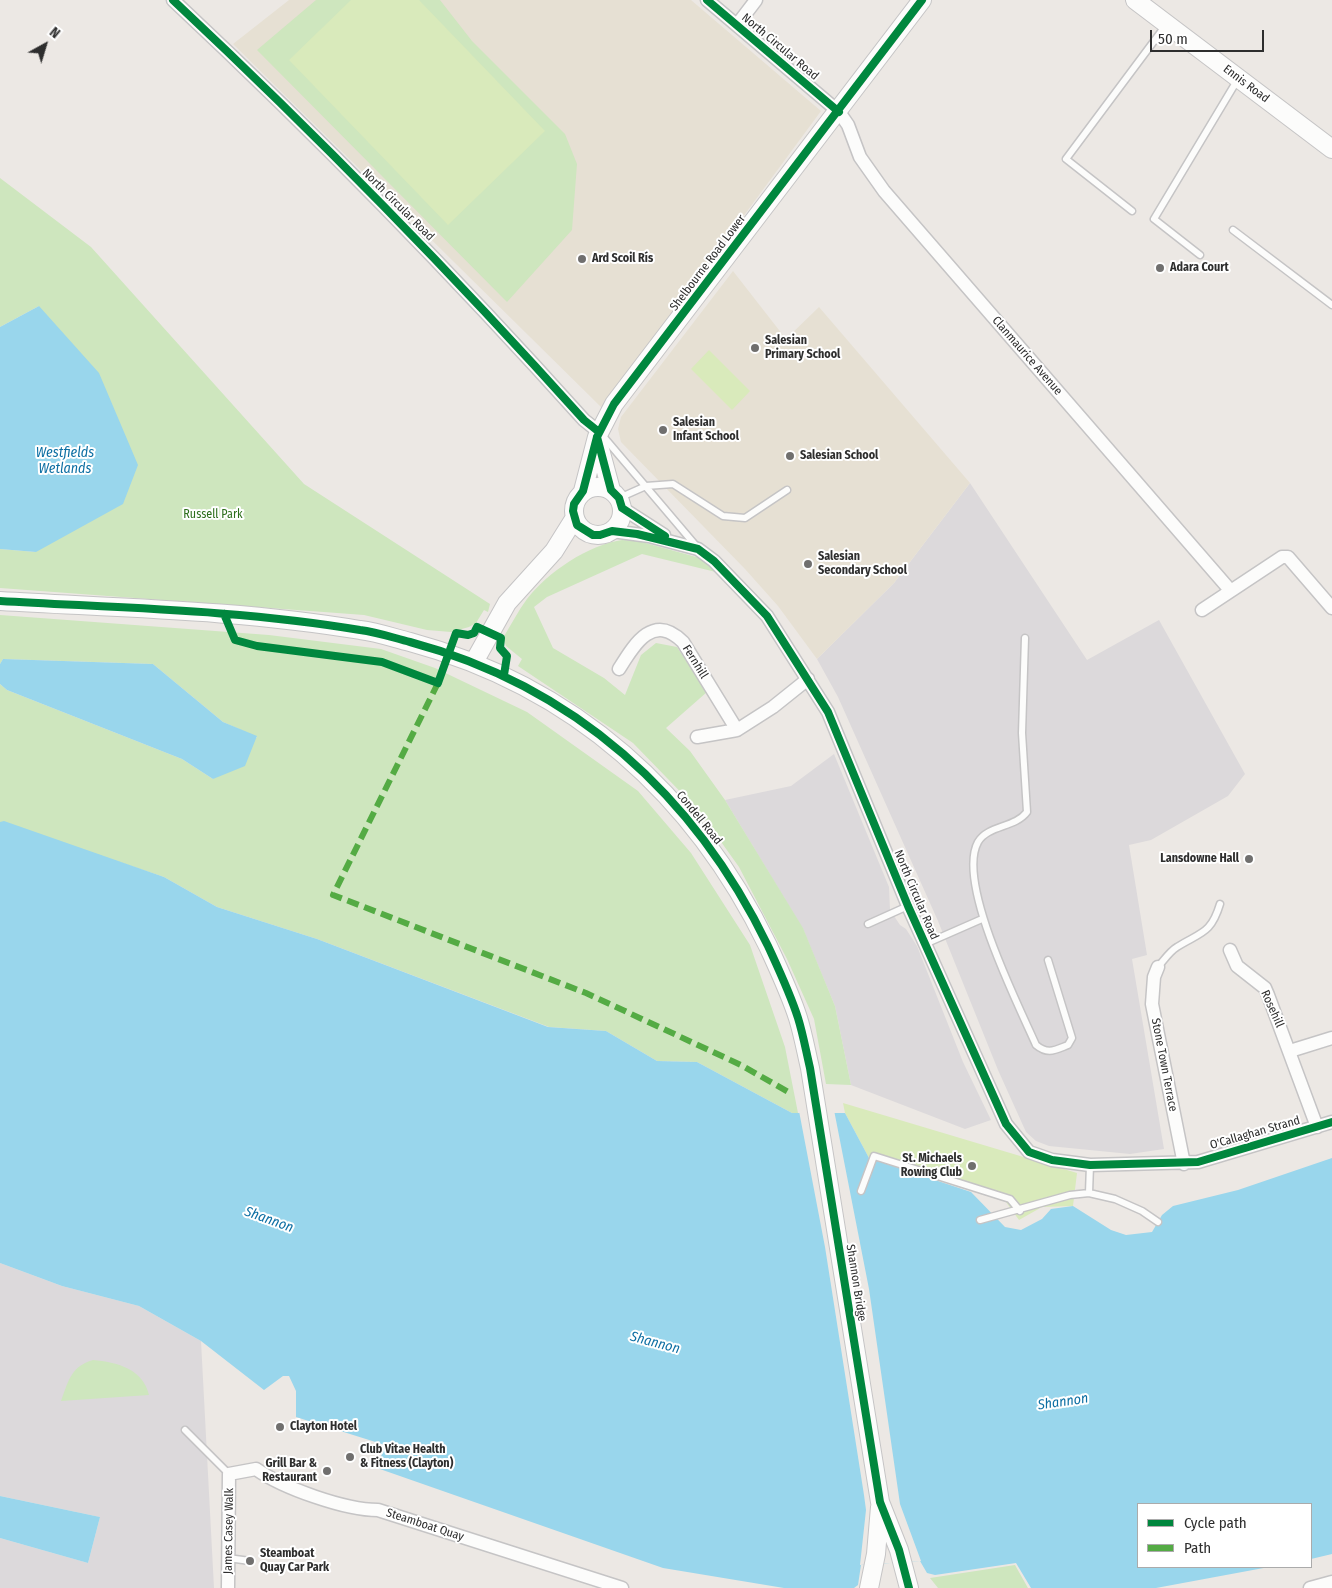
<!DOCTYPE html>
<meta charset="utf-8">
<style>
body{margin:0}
#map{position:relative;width:1332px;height:1588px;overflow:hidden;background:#ece8e4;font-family:"Fira Sans Condensed",sans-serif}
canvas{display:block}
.legend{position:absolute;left:1137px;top:1503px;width:175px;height:65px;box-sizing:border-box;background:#fff;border:1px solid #ababab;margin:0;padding:6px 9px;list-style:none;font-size:15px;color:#2e2e2e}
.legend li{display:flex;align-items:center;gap:10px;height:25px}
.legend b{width:25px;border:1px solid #ababab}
.north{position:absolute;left:20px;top:20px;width:50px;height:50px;-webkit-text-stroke:4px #fff;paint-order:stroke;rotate:39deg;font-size:14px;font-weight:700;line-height:20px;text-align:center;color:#2e2e2e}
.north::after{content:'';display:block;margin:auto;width:18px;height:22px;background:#2e2e2e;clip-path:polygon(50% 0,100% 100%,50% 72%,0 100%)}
.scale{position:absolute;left:1150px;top:30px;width:114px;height:22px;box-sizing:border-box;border:2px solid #2e2e2e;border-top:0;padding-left:6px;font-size:15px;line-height:18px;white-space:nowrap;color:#2e2e2e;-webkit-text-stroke:4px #fff;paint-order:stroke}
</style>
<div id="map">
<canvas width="1332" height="1588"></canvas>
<ul class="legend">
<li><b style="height:6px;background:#00873e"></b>Cycle path</li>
<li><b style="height:6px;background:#54ab44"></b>Path</li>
</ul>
<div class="north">N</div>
<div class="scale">50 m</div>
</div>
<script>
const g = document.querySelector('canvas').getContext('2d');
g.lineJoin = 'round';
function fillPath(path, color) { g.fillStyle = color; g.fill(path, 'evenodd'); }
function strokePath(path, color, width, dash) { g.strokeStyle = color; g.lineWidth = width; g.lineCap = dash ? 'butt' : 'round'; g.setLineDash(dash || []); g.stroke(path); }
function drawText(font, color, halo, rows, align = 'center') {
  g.font = font + ' "Fira Sans Condensed",sans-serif'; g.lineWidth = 4; g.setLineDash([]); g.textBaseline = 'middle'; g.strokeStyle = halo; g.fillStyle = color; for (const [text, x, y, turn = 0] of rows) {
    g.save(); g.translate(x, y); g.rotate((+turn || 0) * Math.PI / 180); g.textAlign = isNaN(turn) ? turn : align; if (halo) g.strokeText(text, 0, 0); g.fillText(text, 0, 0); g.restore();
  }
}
const industrial = new Path2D(`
 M970,483L1087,660L1159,620L1245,774L1228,796L1151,840L1129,845L1147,955L1132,959L1164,1149L1130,1154L1049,1146L1036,1141L1026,1132L998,1070L938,921L838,697L817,659L894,583Z
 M834,754L889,887L890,910L900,925L906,929L917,946L963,1062L991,1120L965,1129L851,1085L835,1006L803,929L725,800L791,786Z
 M0,1263L62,1286L139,1306L201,1341L214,1588H0V1538L88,1563L100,1517L0,1496Z`);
const education = new Path2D(`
 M289,0H691L821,111L602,408L233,44Z
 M733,271L786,339L819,307L970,483L894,583L817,659L778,606L745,569L621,442L618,429L621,417Z`);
const green = new Path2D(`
 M316,0H440L472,41L565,134L577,164L572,230L507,302L257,50Z
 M0,178L91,247L304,484L490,604L488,612L484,610L476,623L469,627L451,632L427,630L364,615L0,588V549L36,552L39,306L0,327Z
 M622,540L638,541L711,561L724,574L642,554L547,597L534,607L553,648L604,678L625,695L641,655L656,643L677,647L707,692L666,728L690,751L725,800L803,928L835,1006L851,1085L826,1084L814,1019L787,959L739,867L699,811L633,743L518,666L522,659L506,646L503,638C511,625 518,611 527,599C548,572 588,545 622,540Z
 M0,615L269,635L381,649L435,668L527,712L638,791L691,853L750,945L785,1047L798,1113H792L697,1062L657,1061L606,1031L549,1027L317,939L217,907L164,877L0,822V684L7,690L182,759L213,779L257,737L223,722L153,664L3,659L0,664Z
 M93,1360C117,1362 143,1369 149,1395L61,1401C68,1382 71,1366 93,1360Z
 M1015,1565L1028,1588H938L930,1578Z`);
const pitch = new Path2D(`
 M351,0H419L545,131L448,225L289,60Z
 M709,350L750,391L732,410L691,369Z
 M843,1103L1077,1173L1073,1206L1042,1207L1019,1220L1006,1202L869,1158L845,1113Z`);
const water = new Path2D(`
 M39,306L99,373L138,465L123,504L36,552L0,549V327Z
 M3,659L153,664L223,722L257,736L245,766L213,779L182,759L7,690L0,684V664Z
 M4,821L164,877L217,907L317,939L548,1027L606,1031L657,1061L697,1062L792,1113H845L869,1158L971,1192L1005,1227L1021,1230L1042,1219L1051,1209L1073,1206L1111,1230L1126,1235L1152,1232L1162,1215L1173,1206L1238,1190L1332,1158V1554L1311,1559V1504H1138V1567H1269L1156,1588H1031L1016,1563L935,1575L927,1573L920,1561L861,1565L858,1585L854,1588H784L663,1568L377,1468L385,1445L296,1417V1391L289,1376H283L264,1390L201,1341L139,1306L62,1286L0,1263V822Z
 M0,1496L100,1517L88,1563L0,1538Z`);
const pier = new Path2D(`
 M834,1110L869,1289L900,1504L921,1561L860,1565L866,1510L864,1495L825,1247L799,1111Z`);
const lane = new Path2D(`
 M1132,211L1066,159L1166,25
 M1233,230L1332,305
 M1200,255L1154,219L1238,79
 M602,435L697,547
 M619,498L646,486L673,484L723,516L745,518L787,490
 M1025,638L1022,733L1027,812C1015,828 988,825 978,842C956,882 1018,1004 1036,1045C1048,1055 1055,1050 1068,1045L1072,1038L1048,960
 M868,924L908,906
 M925,944L982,919
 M1158,967C1164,960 1170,951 1177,947C1201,932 1211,934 1220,904
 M861,1191L874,1156L1010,1199L1020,1211
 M1089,1193L1090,1165
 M980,1220L1070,1195L1089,1193L1115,1199L1142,1211L1158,1222
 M185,1430L229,1474
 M228,1558L250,1561`);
const street = new Path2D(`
 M173,0C316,134 453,274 584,420L599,432
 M707,0L839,112L848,125L860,157L884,191L1230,590
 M737,25L756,0
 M622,508L664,535
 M612,531L649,536L698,549L714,561L767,616L828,712L908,906L1006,1124L1029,1152L1052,1160L1090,1165L1198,1162L1332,1122
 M1202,610L1282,557H1288L1332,608
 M619,669C634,645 653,612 683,642L737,730
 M697,737L737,730L773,707L808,679
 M1230,950L1237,966L1265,988L1268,995L1317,1127
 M1158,967L1154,977L1152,1004L1184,1164
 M1290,1051L1332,1038
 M228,1588L229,1474L256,1469C283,1488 345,1510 378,1510L622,1588
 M1310,1588L1332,1582`);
const secondary = new Path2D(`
 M1135,0L1332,149
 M597,438L611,490
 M574 511a24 24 0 1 1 48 0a24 24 0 1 1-48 0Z
 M583,491L597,437L614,404L922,0
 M0,601C120,608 242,610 360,630C377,632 394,638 410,642C574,686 695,795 768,946C779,970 790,993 798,1018C803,1034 806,1051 810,1068L880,1502L899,1550L909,1588
 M474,662L507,603L554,551L574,519
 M869,1588L876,1554L880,1507`);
const quiet = new Path2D(`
 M438,683L333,895L586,993L741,1065L790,1093`);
const cycleway = new Path2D(`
 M173,0C316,134 453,274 584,420L599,432
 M707,0L839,112
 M922,0L614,404L597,437L583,491L574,504L573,511L577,525L593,535H600L612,531L637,534L698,549L714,561L767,616L828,712L908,906L1006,1124L1029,1152L1052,1160L1090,1165L1198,1162L1332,1122
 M597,437L611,490L619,498L622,508L665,536
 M0,601C120,608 242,610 360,630C377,632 394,638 410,642C574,686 695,795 768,946C779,970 790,993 798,1018C803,1034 806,1051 810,1068L880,1502L899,1550L909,1588
 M224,614L235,640L257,646L382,662L438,683L456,633L468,635L474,633L477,627L501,638L500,648L507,656L504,675`);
const markers = [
 [582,259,5,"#706f6e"],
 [1160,268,5,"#706f6e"],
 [755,348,5,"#706f6e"],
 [663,430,5,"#706f6e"],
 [790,456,5,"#706f6e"],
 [808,564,5,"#706f6e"],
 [1249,859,5,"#706f6e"],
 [972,1166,5,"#706f6e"],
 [280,1427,5,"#706f6e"],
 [350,1457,5,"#706f6e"],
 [327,1471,5,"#706f6e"],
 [250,1561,5,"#706f6e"]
];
const streetNames = [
 ["North Circular Road",780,47,40],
 ["Ennis Road",1246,84,37],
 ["North Circular Road",398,205,45],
 ["Shelbourne Road Lower",708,263,-53],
 ["Clanmaurice Avenue",1027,356,49],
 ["Fernhill",695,662,58],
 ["Condell Road",699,818,51],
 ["North Circular Road",916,895,67],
 ["Rosehill",1272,1009,66],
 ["Stone Town Terrace",1164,1065,79],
 ["O'Callaghan Strand",1255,1133,-16],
 ["Shannon Bridge",856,1283,81],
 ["Steamboat Quay",425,1525,18],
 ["James Casey Walk",229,1531,-89]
];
const poiNames = [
 ["Ard Scoil Rís",592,259],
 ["Adara Court",1170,268],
 ["Salesian",765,341],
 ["Primary School",765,355],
 ["Salesian",673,423],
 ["Infant School",673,437],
 ["Salesian School",800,456],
 ["Salesian",818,557],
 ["Secondary School",818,571],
 ["Lansdowne Hall",1239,859,"right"],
 ["St. Michaels",962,1159,"right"],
 ["Rowing Club",962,1173,"right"],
 ["Clayton Hotel",290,1427],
 ["Club Vitae Health",360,1450],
 ["& Fitness (Clayton)",360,1464],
 ["Grill Bar &",317,1464,"right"],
 ["Restaurant",317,1478,"right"],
 ["Steamboat",260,1554],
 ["Quay Car Park",260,1568]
];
const parkNames = [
 ["Russell Park",213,515]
];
const waterNames = [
 ["Westfields",65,453],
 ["Wetlands",65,469],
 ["Shannon",269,1220,20],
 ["Shannon",655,1343,15],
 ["Shannon",1063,1402,-8]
];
fillPath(industrial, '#dcd9db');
fillPath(education, '#e6e0d3');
fillPath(green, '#cee6be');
fillPath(pitch, '#d9eabb');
fillPath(water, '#99d6ec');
fillPath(pier, '#ece8e4');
strokePath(lane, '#c5c4c5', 9);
strokePath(street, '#c5c4c5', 15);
strokePath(secondary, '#c5c4c5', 20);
strokePath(lane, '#fcfcfb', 6);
strokePath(street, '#fcfcfb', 12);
strokePath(secondary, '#fcfcfb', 18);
strokePath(quiet, '#54ab44', 6, [12, 6]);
strokePath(cycleway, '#00873e', 8);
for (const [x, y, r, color] of markers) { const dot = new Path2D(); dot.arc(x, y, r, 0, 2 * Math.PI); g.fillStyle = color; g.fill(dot); strokePath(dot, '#fff', 2); }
drawText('12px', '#2e2e2e', '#fff', streetNames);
drawText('bold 12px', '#2e2e2e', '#fff', poiNames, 'left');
drawText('12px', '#2c6e1b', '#fff', parkNames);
drawText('italic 14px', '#0d6fa3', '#fff', waterNames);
</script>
